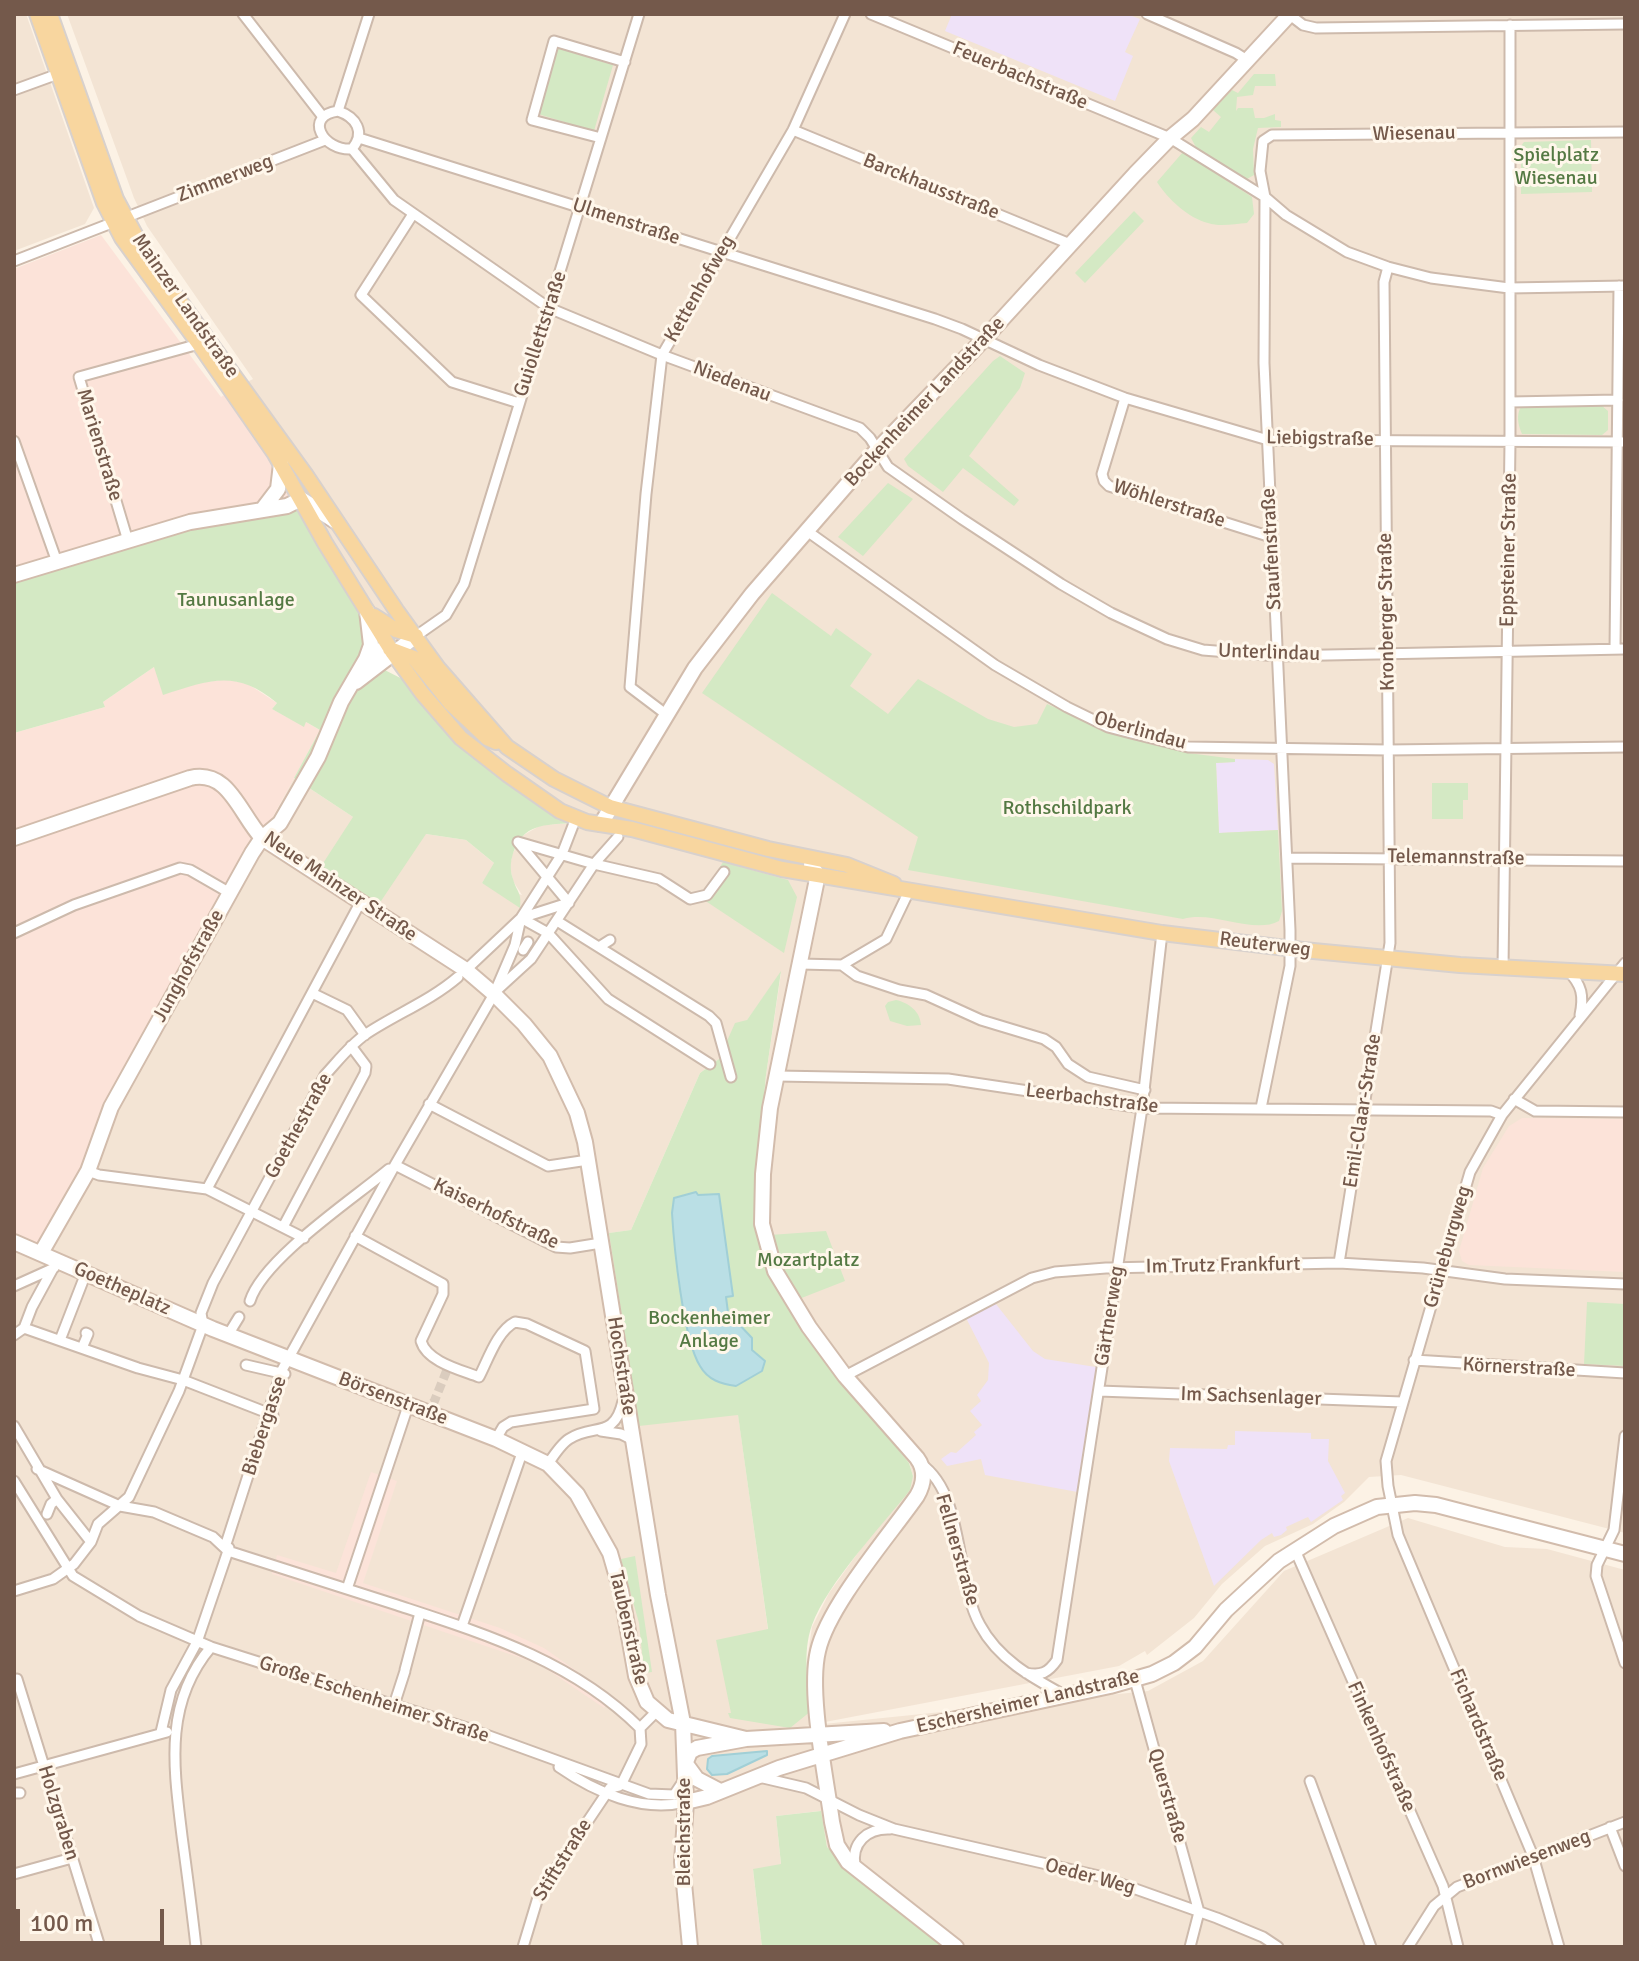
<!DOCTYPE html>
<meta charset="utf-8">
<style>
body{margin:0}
#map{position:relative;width:1639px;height:1961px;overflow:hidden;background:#fcf2e5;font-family:Signika,sans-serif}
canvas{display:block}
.frame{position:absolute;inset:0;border:16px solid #74594b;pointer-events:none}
.scale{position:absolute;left:16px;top:1909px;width:148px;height:36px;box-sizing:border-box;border:4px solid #74594b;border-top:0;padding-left:10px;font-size:24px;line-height:28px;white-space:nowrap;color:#74594b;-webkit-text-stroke:6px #fff7eb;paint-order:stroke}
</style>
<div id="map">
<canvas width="1639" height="1961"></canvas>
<div class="frame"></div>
<div class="scale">100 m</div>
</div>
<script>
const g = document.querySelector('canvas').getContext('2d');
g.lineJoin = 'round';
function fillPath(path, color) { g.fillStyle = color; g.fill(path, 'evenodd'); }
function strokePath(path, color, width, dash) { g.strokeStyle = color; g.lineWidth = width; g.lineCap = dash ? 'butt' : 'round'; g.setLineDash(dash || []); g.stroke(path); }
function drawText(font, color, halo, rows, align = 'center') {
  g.font = font + ' Signika,sans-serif'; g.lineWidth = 6; g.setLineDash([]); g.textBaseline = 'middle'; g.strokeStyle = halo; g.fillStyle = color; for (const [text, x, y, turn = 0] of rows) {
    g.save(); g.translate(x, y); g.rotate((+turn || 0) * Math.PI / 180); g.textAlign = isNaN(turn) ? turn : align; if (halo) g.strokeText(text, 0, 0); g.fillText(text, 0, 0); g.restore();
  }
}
const residential = new Path2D(`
 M14,14H26L94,208L85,224L14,251Z
 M67,14H1625V1533L1401,1475L1369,1477L1344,1502L1313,1524L1265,1546L1222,1584L1194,1618L1147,1655L1145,1651L1119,1666L804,1726L1148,1691L1203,1661L1284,1571L1408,1518L1505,1547L1547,1549L1625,1570V1947H947L827,1847L820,1811L776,1816L781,1865L753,1870L762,1947H14V1238L233,891L294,778L353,817L426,834L466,840L495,864L482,883L522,895L513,881L510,867L512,855L522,836L541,825L574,823L507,774L422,693L230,391L253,379L147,226L134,198ZM781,973L766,1075L757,1172L771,1272L841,1378L909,1462L913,1476L829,1593L812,1627L806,1667L811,1711L768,1630L738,1414L610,1233L631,1230L700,1073L719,1059Z`);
const commercial = new Path2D(`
 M101,235L221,397L230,391L301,499L186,516L14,583V269Z
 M154,667L200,683L227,679L248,684L277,703L272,709L304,726L306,722L320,730L39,1250L14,1238V733L105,707L103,702Z
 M1522,1118L1625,1119V1272L1469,1265L1462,1261L1459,1251L1483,1168L1509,1126Z
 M371,1472L397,1481L363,1583L500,1628L544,1648L612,1696L604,1708L539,1664L272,1574L277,1555L336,1573Z`);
const education = new Path2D(`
 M952,14H1127L1140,19L1125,52L1133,56L1115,101L945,31Z
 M1235,759L1268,760L1274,764L1278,830L1219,833L1216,763L1234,762Z
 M992,1299L1033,1351L1045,1359L1102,1368L1083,1493L985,1475L981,1459L947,1466L941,1459L951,1452L956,1453L976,1435L974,1432L982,1425L970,1411L981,1401L977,1395L988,1380L989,1363L964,1314Z
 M1235,1431L1311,1433V1439H1329L1328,1461L1345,1493L1341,1496L1343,1500L1311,1522L1308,1517L1286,1527L1287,1530L1281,1535L1274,1537L1272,1533L1261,1540L1214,1586L1169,1461L1170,1448L1227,1449L1228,1445H1235Z`);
const green = new Path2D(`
 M557,48L613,65L594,131L538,114Z
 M1254,74H1275L1276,86H1255L1253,95L1237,97L1236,111L1238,108H1253L1255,118H1264L1275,114V120L1281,121V127L1258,128L1253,149L1254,175L1247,179L1198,151L1191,138L1201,127L1209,132L1221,117L1213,110L1232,90L1238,93Z
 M1591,140L1592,192L1521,194V146L1524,142Z
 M1183,152L1252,197L1254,214L1247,223C1235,224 1219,227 1208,223C1188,218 1168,199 1157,182Z
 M1134,211L1144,221L1085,283L1075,273Z
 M1000,356L1025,373L1020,388L969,456L1019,500L1014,506L963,468L943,492L908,466L904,459L993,361Z
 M1602,406L1608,411V430L1602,435L1522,434C1518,425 1516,415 1521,407Z
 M888,483L913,499L863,556L838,537Z
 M299,509L367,611L373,664L416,686L461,738L574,823C551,825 526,822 515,848C511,858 509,868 513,879C517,893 522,892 520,908L482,883L494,863L466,840L426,834L377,907L318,871L353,817L294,778L320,730L306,722L304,727L272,709L277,703C236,669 210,680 163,695L154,667L103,702L105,707L14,733V583L191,528Z
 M772,593L831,636L836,628L872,654L850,686L888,714L918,679L988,719L1014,727L1037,724L1047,704L1114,733L1188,753L1235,759V762L1216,763L1219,833L1278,830L1282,911L1279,921C1253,935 1213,910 1183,919L908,870L918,837L702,693Z
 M1432,783H1468V800H1463V819H1432Z
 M723,862L788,880L797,897L784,953L701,898Z
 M781,971L766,1075L757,1172L758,1226L841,1378L909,1463L913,1476L910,1490C881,1527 828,1582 812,1625C802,1653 808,1683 811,1711L790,1728L730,1718L728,1713H731L716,1640L768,1629L738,1415L639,1426L609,1233L631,1230L700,1073L719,1059L735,1023L747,1020Z
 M896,1000C909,1003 920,1011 921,1025L907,1026L890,1021L885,1006L888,1002Z
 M826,1231L845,1281L799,1299L781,1269L770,1235Z
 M1587,1302L1625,1304L1624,1366L1584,1364Z
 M635,1556L652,1672L644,1673L639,1623L621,1559Z
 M821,1811L827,1847L947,1947H762L753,1869L781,1864L776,1816Z`);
const water = new Path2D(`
 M696,1192L698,1195L719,1194L733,1296L726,1297L729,1320H735L752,1338V1350L765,1361L762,1371L736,1386C721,1384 708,1380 700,1366C683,1339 674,1246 672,1213L674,1198Z
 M767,1751V1755L727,1774L712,1775L707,1769L708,1759L712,1756Z`);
const streetTunnel = new Path2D(`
 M421,1411L434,1402L449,1365`);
const street = new Path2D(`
 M243,14L323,117
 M871,14L1170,138L1265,197L1286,215L1347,252L1388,267L1431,278L1509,288L1625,286
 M1147,14L1236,53L1247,60
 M1290,15L1303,25L1316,28L1625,24
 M14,90L58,74
 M338,111C356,117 366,132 352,149C323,151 303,116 338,111Z
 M338,111L369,14
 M793,130L1070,244
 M359,138L935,319L962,329L1039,365L1125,398L1268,440L1625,442
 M601,138L532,120L554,41L625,62
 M352,149L394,200L549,308L662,355L860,428L870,438L888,467L962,519L1061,584L1111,613L1167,639L1203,650L1278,656L1625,649
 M413,214L361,295L452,382L519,403
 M14,261L325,140
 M1125,398L1102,474L1104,481L1109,486L1271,537
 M1510,402L1618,400
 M14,441L57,562
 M807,531L995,665L1067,707L1108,727L1131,733L1188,747L1388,750L1625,747
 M128,541L79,377L199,344
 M416,636L446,615L464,584L639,14
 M1615,649L1619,286
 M667,715L630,687L646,494L662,355L793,130L845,14
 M518,842L594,864L659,879L690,899L707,895L724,872
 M518,842L569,903
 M1287,858L1625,861
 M521,918L548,933L608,999L710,1064
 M521,918L568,903
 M557,921L709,1016L716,1023L731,1077
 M14,933L74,905L180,868L190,870L230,893
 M599,947L610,940
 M523,950L528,942
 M800,964L842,965L857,976L899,990L926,995L981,1020L1044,1039L1056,1047L1068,1064L1088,1077L1145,1090
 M842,965L886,939L909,891
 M469,967L521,918L562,854L574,823
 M1503,968L1510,442V25
 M1568,971C1582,985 1584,996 1580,1015
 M496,991L531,959L594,864L618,837
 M312,993L347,1010L365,1035
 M777,1076L948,1079L1142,1108L1491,1111L1502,1115
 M1514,1099L1535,1111L1625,1112
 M429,1104L548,1166L588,1160
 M1261,1108L1290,966V930L1264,363L1265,197L1260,171L1263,141L1272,135L1625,132
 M395,1165L556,1247L570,1248L601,1243
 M88,1171L99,1175L207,1189L304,1238
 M207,1189L360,903
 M283,1227L365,1073L366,1066L351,1046
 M355,1236L443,1284V1294L421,1341C427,1362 461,1370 479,1377C488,1360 497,1331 515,1322L527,1324L585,1351L594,1409L511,1422L503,1427L496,1439
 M1339,1263L1390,943L1384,282L1388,267
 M14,1286L54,1268
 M250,1301C263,1259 353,1199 389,1169
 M24,1328L138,1368L183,1380L273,1415
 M14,1335L24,1328L32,1307L57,1261
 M228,1335L239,1317
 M60,1340L86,1273
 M82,1348L88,1334L86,1333
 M1414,1360L1625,1373
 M246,1365L285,1374
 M845,1376L1032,1278L1055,1272L1106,1268L1339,1263L1423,1268L1505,1279L1625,1284
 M1099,1391L1402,1402
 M14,1426L57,1499L91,1542
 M601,1431L621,1434L633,1440
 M1625,1436L1614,1530L1597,1565L1596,1576L1625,1663
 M548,1464C554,1455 561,1444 569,1439C594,1423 614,1440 623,1401
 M921,1464C965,1494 955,1580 980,1625C998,1659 1031,1677 1064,1695
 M37,1469L120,1506L154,1512L213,1537L228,1551C284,1569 341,1587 397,1605C485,1634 573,1661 640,1728
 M14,1481L73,1576L139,1616L211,1647L470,1729L649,1794L674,1795L684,1780
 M47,1514L51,1504L57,1499
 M225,1547L282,1370L395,1165L494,994L515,945L521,918
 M1295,1550L1443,1886L1458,1947
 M347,1589L408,1406
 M14,1591L53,1579L74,1564L91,1542L98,1524L129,1497L179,1391L203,1325L201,1313L213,1283L325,1075C338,1061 350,1045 366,1034C396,1014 430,1001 458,977
 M462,1626L523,1450
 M405,1670L420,1613
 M1026,1673C1041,1676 1048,1673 1057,1660L1142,1108L1162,933
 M17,1679L100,1947
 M1135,1680L1199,1912L1190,1947
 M394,1705L405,1671
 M640,1728L656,1712
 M161,1732L171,1690L197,1642L229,1548
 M559,1767C595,1792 642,1813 686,1802
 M14,1774L167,1732
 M759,1777L806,1788L859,1815L894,1829L1099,1876L1217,1918L1263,1937L1278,1947
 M623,1781L641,1744L640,1728
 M1310,1781L1371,1947
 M14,1793H20
 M1610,1827L1625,1866
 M855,1866C851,1843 867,1828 890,1829
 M14,1874L72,1858
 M196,1947C192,1910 187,1873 182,1836C174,1769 163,1704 211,1647
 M523,1947L539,1894L610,1788L619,1786
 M1408,1947L1434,1906L1457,1887L1625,1822
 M1559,1947L1533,1856L1398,1535L1388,1486L1386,1461L1470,1172L1502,1115L1625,963`);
const secondary = new Path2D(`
 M301,499L335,521
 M262,510L278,489L281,464
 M14,575L190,522L287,506L301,499
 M366,659L371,645L367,611
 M356,682L416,636
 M601,824L695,668L752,594L877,450L984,339L1135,174L1170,138L1193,119L1290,14
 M14,838L190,778C229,769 239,813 262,838L466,970L494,994L524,1024L550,1056L577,1113L585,1142L658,1595L683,1723L686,1802L682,1862L690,1947
 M811,865L817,874L816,884L770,1108L763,1174L762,1224L775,1271L809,1327L845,1376L917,1458C926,1470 924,1484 917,1496C889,1536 828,1606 818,1651C808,1692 826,1777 832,1822L837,1845L848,1862L956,1947
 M14,1242L213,1329L496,1439L548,1464L577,1494L610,1553L621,1591L636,1676L647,1702L668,1720L746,1739
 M41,1253L88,1171L111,1107L252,853L262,838L280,823L318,757L341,702L366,659L381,650L390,649
 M686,1762L690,1752L697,1748L746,1739L884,1731
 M686,1764L697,1779L720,1791
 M686,1802L707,1797L779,1768L900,1731L1110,1686L1152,1674L1174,1663L1195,1647L1226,1610L1279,1561L1334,1526L1377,1507L1415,1503L1436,1505L1625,1554`);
const primary = new Path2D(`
 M37,14L104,203L122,238L199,344L275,454L325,543L393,653L422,693L461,738L507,774L560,811L587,822L632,829L782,869L1162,933L1303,950L1460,965L1625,974
 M50,14L116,199L145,253L305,474L396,610L438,668L507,747L554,779L610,807L768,849L847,865L894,884
 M374,616L396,630L416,636
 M390,649L414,658L451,704L487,738L496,742`);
const streetNames = [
 ["Feuerbachstraße",1020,76,23],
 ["Wiesenau",1414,134,-1],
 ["Zimmerweg",225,179,-21],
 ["Barckhausstraße",931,187,22],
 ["Ulmenstraße",626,222,18],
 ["Kettenhofweg",700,289,-60],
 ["Mainzer Landstraße",185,306,55],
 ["Guiollettstraße",541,334,-72],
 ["Niedenau",732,382,21],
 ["Bockenheimer Landstraße",925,402,-47],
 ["Liebigstraße",1320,439,1],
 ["Marienstraße",99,445,73],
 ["Wöhlerstraße",1169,504,18],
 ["Staufenstraße",1272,549,-93],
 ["Eppsteiner Straße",1509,550,-89],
 ["Kronberger Straße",1387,612,-91],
 ["Unterlindau",1269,653,2],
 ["Oberlindau",1140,731,16],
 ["Telemannstraße",1456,858,1],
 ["Neue Mainzer Straße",340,887,34],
 ["Reuterweg",1265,945,7],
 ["Junghofstraße",189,966,-61],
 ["Leerbachstraße",1092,1099,7],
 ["Emil-Claar-Straße",1363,1111,-81],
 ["Goethestraße",299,1126,-61],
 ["Kaiserhofstraße",496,1214,26],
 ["Grüneburgweg",1448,1247,-74],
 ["Im Trutz Frankfurt",1223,1266,-1],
 ["Goetheplatz",122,1289,24],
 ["Gärtnerweg",1110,1316,-81],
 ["Hochstraße",621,1366,81],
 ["Körnerstraße",1519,1368,3],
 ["Im Sachsenlager",1251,1397,2],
 ["Börsenstraße",393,1399,21],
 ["Biebergasse",265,1426,-72],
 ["Fellnerstraße",957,1550,74],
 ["Taubenstraße",628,1628,77],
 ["Große Eschenheimer Straße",374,1700,18],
 ["Eschersheimer Landstraße",1028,1702,-13],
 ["Fichardstraße",1478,1725,67],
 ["Finkenhofstraße",1381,1747,66],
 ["Querstraße",1167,1796,74],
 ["Holzgraben",58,1813,73],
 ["Bleichstraße",685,1832,-90],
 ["Stiftstraße",563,1860,-58],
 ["Bornwiesenweg",1527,1860,-21],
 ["Oeder Weg",1090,1877,15]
];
const parkNames = [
 ["Spielplatz",1556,156],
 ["Wiesenau",1556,179],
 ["Taunusanlage",236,601],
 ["Rothschildpark",1067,809],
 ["Mozartplatz",808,1261],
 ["Bockenheimer",709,1319],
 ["Anlage",709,1342]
];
fillPath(residential, '#f3e4d4');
fillPath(commercial, '#fce3d9');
fillPath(education, '#efe2f8');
fillPath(green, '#d4e9c4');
fillPath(water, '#badfe5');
strokePath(water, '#a1cfd6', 2);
strokePath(streetTunnel, '#daccbe', 9, [9, 4.5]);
strokePath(street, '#cdbaac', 13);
strokePath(secondary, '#d2bcac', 18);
strokePath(primary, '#d8d1cd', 18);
strokePath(street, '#fff', 9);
strokePath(secondary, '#fff', 14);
strokePath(primary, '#f8d69f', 14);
drawText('20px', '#74594b', '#fff7eb', streetNames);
drawText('20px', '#547943', '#fff7eb', parkNames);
</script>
